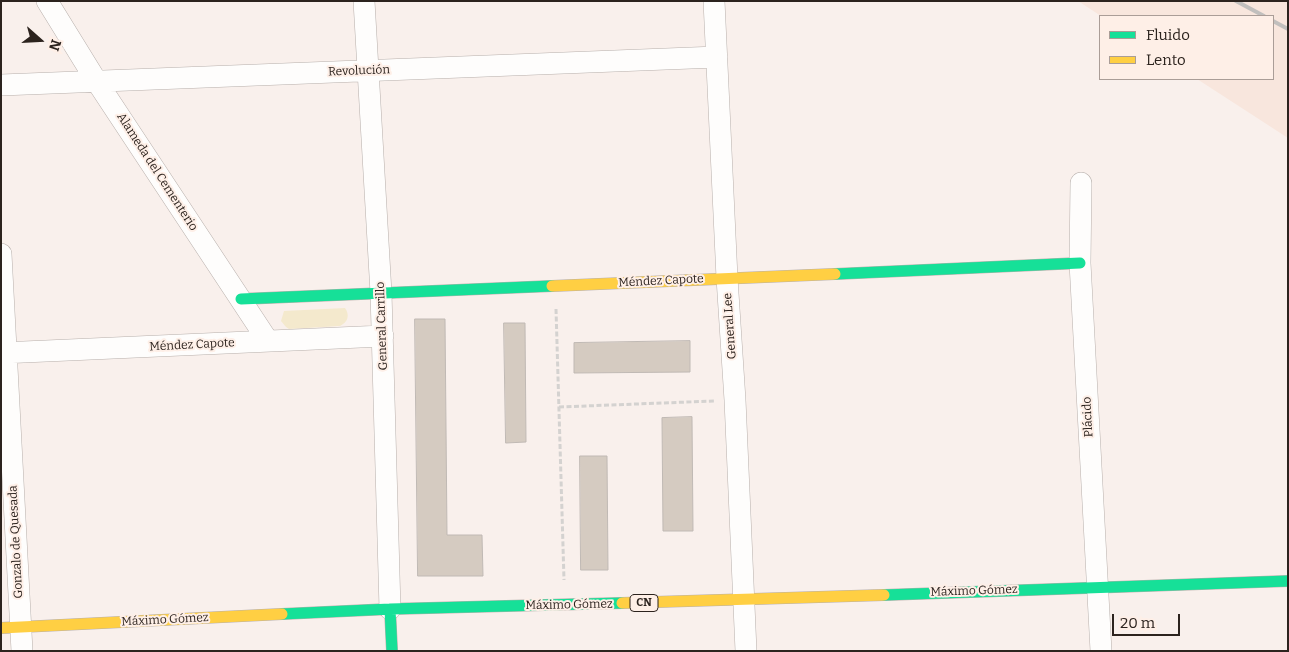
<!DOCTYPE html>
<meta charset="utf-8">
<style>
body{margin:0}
#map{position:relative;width:1289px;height:652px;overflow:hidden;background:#f9f0ec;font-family:Bitter,serif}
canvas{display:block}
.frame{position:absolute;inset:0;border:2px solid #2c231e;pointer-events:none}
.legend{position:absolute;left:1099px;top:15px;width:175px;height:65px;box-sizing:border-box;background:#feefe7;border:1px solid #aa9d97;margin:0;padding:6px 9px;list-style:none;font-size:15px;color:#2c231e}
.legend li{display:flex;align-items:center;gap:10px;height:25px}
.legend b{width:25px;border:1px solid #aa9d97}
.north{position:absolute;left:15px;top:15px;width:50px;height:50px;-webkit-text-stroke:4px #feefe7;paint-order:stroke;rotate:109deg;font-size:14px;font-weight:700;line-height:20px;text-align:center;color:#2c231e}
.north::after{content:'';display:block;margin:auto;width:18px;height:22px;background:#2c231e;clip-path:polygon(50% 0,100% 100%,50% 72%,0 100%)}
.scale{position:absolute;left:1112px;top:614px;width:68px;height:22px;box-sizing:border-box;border:2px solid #2c231e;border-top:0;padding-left:6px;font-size:15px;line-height:18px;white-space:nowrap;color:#2c231e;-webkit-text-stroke:4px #feefe7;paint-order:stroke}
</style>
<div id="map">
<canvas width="1289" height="652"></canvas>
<div class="frame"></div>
<ul class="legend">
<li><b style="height:6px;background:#16e098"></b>Fluido</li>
<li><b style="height:6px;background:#ffcf43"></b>Lento</li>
</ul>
<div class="north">N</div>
<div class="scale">20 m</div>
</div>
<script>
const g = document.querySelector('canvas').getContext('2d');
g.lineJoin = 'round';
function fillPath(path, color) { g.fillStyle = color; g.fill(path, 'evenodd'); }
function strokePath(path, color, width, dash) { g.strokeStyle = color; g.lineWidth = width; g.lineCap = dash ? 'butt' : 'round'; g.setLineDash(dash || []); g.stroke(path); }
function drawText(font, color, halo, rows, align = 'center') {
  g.font = font + ' Bitter,serif'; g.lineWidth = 4; g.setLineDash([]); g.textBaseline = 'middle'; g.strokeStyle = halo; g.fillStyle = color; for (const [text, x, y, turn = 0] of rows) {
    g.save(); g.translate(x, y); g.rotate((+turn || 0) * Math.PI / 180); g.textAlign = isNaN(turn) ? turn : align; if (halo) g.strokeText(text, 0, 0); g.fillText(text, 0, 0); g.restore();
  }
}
const built = new Path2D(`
 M1078,1H1288V138L1197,79H1273V16H1101Z`);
const green = new Path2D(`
 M345,308C350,315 348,322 340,326L289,329L286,327L281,321L284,311Z`);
const building = new Path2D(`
 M415,319H445L447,535H482L483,576H418Z
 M504,323H525L526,442L506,443Z
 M690,341V372L574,373V343Z
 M692,417L693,531H663L662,418Z
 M580,456H607L608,570H581Z`);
const path = new Path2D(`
 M556,309L564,580
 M559,407L714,401`);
const street = new Path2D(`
 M47,1L97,82L268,341
 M364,1L381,293L390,609
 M714,1L727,278L735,400L746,651
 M1,85L717,57
 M1081,183L1080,263L1101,651
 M1,254L22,651
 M1,353L383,336`);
const fast = new Path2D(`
 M835,274L1080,263
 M241,299L552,286
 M884,595L1288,581
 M390,609L392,651
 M282,614L390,609L622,603`);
const slow = new Path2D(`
 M552,286L835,274
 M622,603L884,595
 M1,628L282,614`);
const rail = new Path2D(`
 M1236,1L1264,16
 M1273,21L1288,29`);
const shields = [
 [644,603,28]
];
const shieldNames = [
 ["CN",644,603]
];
const streetNames = [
 ["Revolución",359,71,-2],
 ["Alameda del Cementerio",157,172,57],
 ["Méndez Capote",661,281,-3],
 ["General Carrillo",382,326,-92],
 ["General Lee",730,326,-94],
 ["Méndez Capote",192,345,-3],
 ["Plácido",1088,417,-93],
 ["Gonzalo de Quesada",16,542,-93],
 ["Máximo Gómez",974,591,-2],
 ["Máximo Gómez",569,605,-1],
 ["Máximo Gómez",165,620,-3]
];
fillPath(built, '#f8e6dd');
fillPath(green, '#f4e9cd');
fillPath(building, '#d5cbc1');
strokePath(building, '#c0b9b4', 1);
strokePath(street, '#b7afab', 22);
strokePath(fast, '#b7afab', 12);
strokePath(slow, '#b7afab', 12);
strokePath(path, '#d4d2d0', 3, [5, 2.5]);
strokePath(street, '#fefdfc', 21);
strokePath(fast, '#16e098', 11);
strokePath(slow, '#ffcf43', 11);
strokePath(rail, '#c1bfbd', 4);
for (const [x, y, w] of shields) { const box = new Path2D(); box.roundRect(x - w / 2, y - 8.5, w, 17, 4); g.fillStyle = '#feefe7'; g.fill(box); strokePath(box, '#2c231e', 1); }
drawText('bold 11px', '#2c231e', null, shieldNames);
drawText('12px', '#2c231e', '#feefe7', streetNames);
</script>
